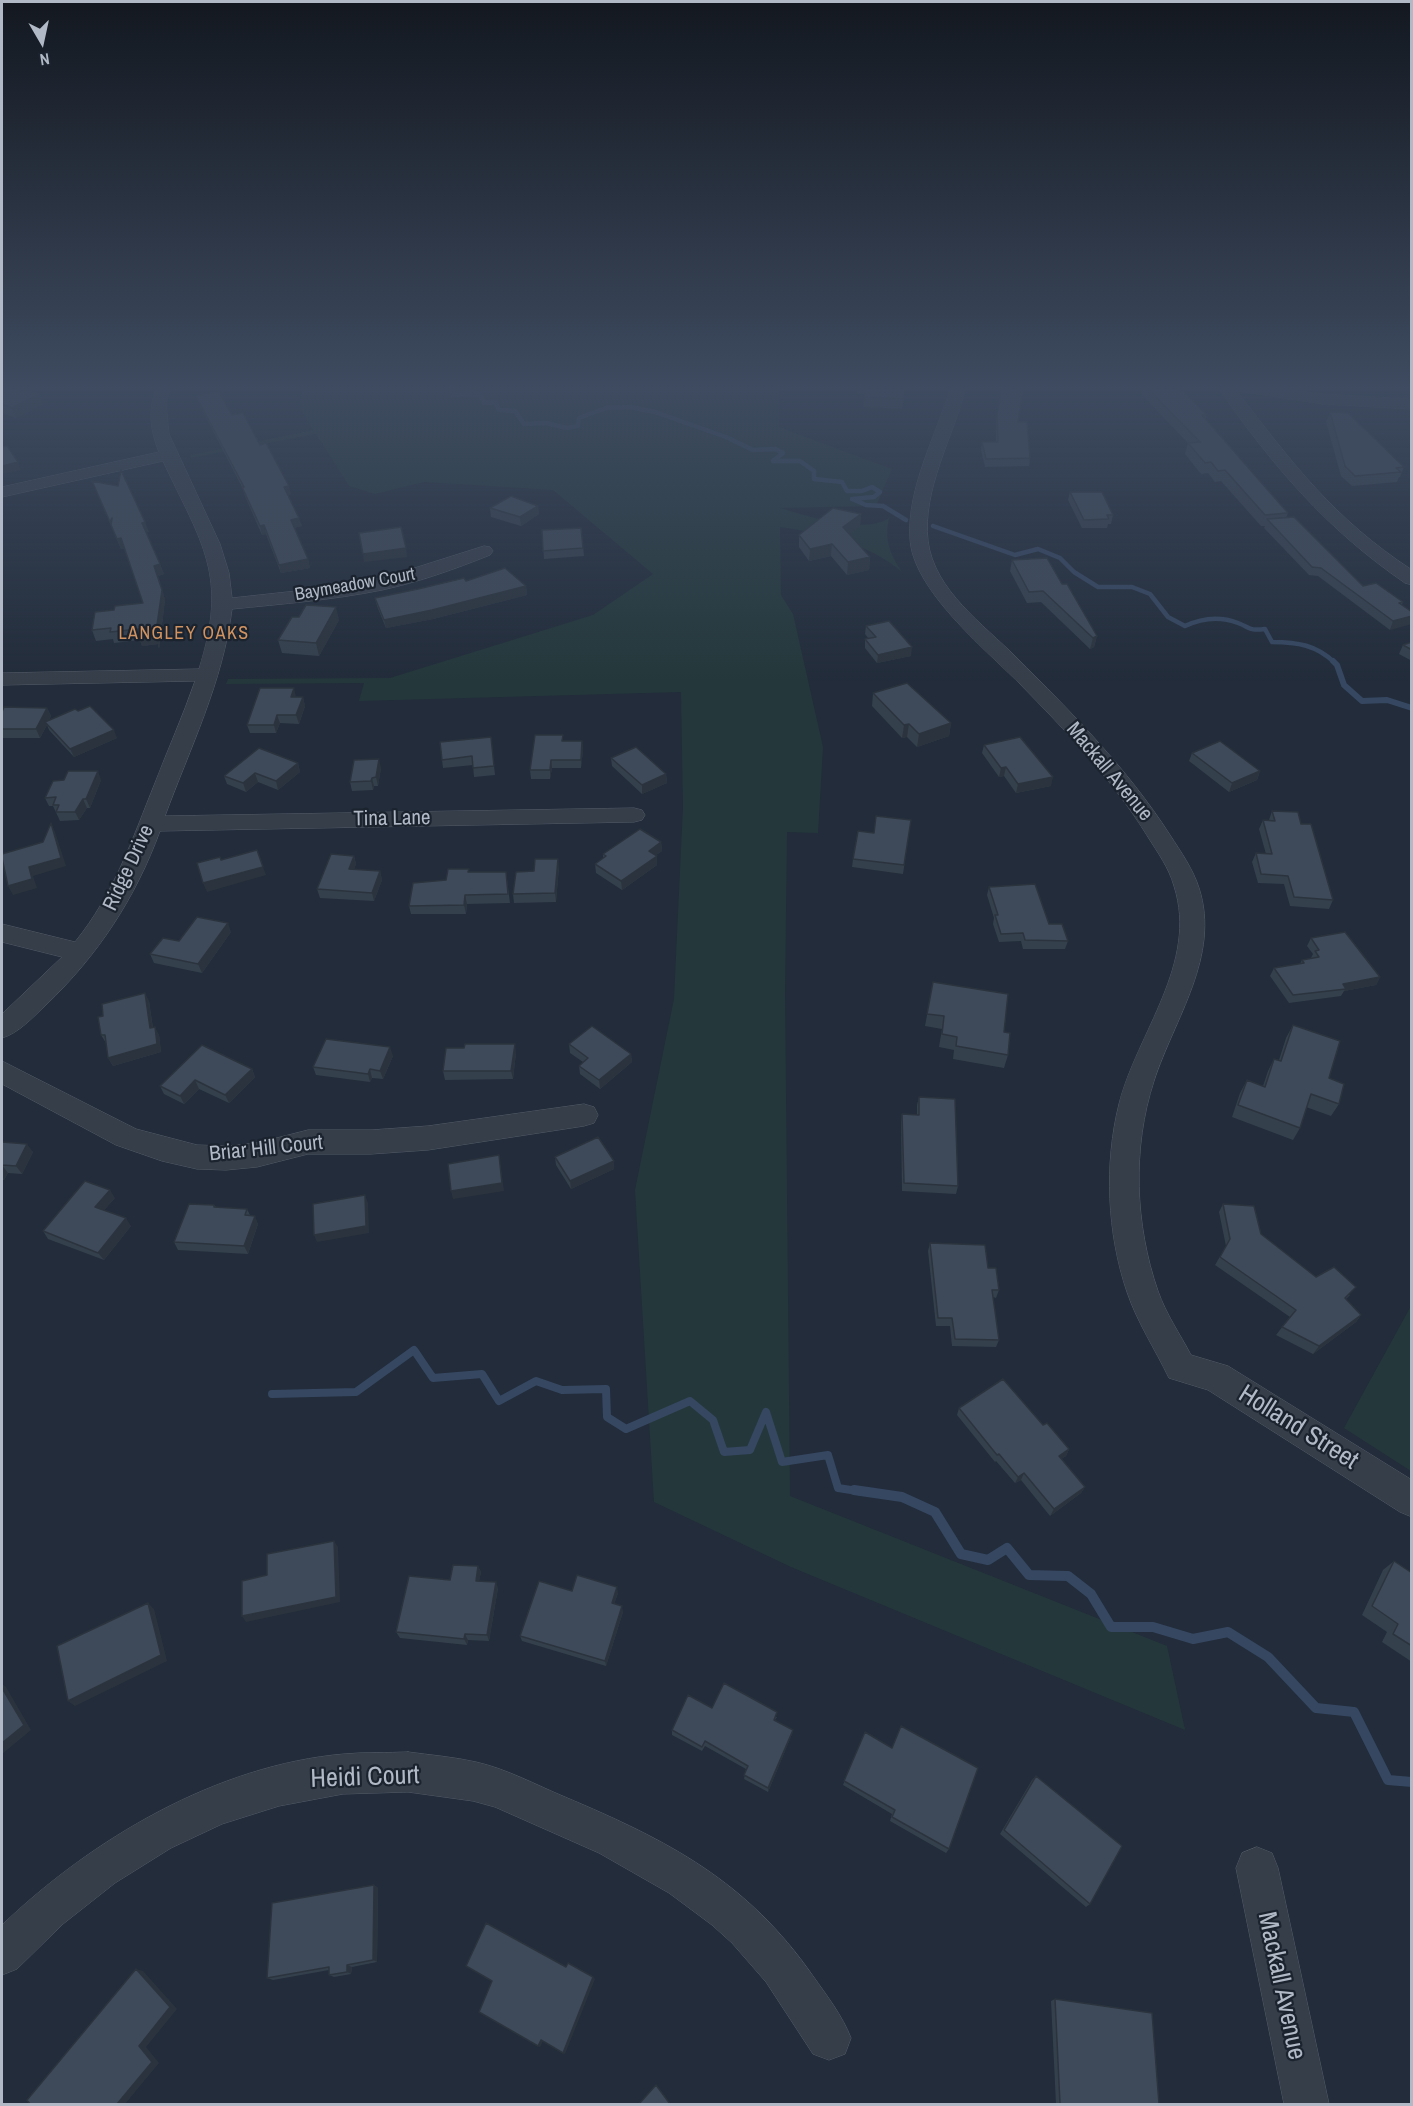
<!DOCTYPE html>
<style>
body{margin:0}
#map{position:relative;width:1413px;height:2106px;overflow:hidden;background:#222c3a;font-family:"Archivo Narrow",sans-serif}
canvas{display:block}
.frame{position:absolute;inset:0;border:3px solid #b1b9c6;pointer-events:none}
.north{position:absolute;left:12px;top:12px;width:60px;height:60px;-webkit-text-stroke:4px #1b232f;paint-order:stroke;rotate:171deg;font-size:16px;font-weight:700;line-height:24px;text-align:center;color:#b1b9c6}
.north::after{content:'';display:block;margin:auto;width:21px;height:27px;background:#b1b9c6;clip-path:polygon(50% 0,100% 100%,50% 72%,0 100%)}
</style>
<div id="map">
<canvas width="1413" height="2106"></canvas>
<div class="frame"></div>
<div class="north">N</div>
</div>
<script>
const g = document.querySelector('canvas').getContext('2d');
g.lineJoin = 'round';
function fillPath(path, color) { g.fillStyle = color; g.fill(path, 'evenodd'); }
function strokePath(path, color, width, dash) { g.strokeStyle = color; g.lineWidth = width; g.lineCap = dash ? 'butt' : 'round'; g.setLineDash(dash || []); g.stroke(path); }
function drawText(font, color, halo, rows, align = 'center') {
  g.font = font + ' "Archivo Narrow",sans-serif'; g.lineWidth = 4.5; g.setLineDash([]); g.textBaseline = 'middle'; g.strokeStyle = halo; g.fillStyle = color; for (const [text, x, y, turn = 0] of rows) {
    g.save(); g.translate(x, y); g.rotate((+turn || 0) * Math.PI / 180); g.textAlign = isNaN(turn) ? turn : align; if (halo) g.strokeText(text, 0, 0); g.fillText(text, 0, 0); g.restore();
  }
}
const green = new Path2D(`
 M303,388H779V427L892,469L876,506L780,508C807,516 865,535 889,518C884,540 890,554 902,572C870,544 822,533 780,527L781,595L793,614L823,747L818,833L787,832L785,993L790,1496L1167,1646L1185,1730L791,1567L654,1502L635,1190L674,999L683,807L681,692L359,701L364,683L226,684L228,679L390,678L593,615L653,574L553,490L424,482L375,494L349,486L316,434L191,458L190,455L313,430L299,406Z
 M1411,1306V1471L1344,1428Z`);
const streamFar3 = new Path2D(`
 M312,388H332
 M455,388L451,390L453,395L475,394
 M471,388L472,392L481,396L484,403L495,402L499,410L515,411L524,424L546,423L567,428L578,426L579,418L606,408L630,407L655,412L726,437L753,450L775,449L783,453L773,461H800L814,471V479L842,482L847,491H862L872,487L880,492L874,497L852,499L866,505L883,506L906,520
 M933,526L1015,555L1038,549L1060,558L1074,572L1098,587H1132L1150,594L1168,617L1185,626C1202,618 1220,616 1238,623C1251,628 1249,631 1265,629L1272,642C1297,642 1317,645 1335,663`);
const streamFar2 = new Path2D(`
 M1333,661L1337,665L1344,685L1362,701L1387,700L1412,708`);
const streamFar1 = new Path2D(`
 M272,1394L356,1392L414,1350L433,1378L482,1374L499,1401L536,1381L562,1390L606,1389L607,1417L626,1429L690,1401L713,1420L724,1452L750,1450L766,1412L782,1462L828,1455L838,1488L864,1492`);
const stream = new Path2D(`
 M854,1490L902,1497L935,1512L961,1554L988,1560L1007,1548L1029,1575L1068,1576L1091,1594L1111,1627H1153L1193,1639L1228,1632L1268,1657L1316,1708L1354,1712L1388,1780L1412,1782`);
const street = new Path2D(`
 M156,388H171L166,403L169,434L220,544L229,573L232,598L324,588L383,578L484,546L490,547L493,551L490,555C455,569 419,582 382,590C332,600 282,604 232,609C223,682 190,748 165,816L634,808L642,810L645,815L642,820L634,822L160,831C135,899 98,955 46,1005C33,1017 19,1033 2,1038V1014L62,957L2,942V924L75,942C114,894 132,840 155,783C168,749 183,716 195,681L2,685V673L199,669C229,575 202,544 163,461L2,497V487L159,452C150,430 148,410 156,388Z
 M950,388H966C953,437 922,490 928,541C934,590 984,625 1016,657C1072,713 1127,768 1170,835C1181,852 1193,869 1199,888C1221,956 1174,1019 1154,1081C1132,1148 1135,1225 1158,1291C1166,1314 1180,1334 1191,1355L1228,1366L1412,1480V1517L1400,1512L1208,1390L1169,1378C1155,1349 1137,1322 1127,1292C1107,1233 1104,1164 1119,1104C1137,1033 1199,963 1174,886C1169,868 1158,853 1148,837C1113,780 1066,731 1019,683C984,648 912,589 910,538C907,487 936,437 950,388Z
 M1218,388H1234L1236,391L1235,388H1273L1323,394L1412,399V409L1323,404L1237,391C1292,463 1334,519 1412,570V585L1405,583C1325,528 1274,467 1218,388Z
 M2,1061L136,1129L197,1145L226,1146L257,1143L308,1130H371L428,1126L584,1104L594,1107L598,1115L594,1123L584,1126L428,1150L371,1154H308L257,1167L226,1170L197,1169L162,1161L116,1145L2,1084Z
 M408,1752C430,1755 454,1757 476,1762C507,1769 536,1785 565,1797C669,1841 747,1881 813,1976C827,1996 842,2015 851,2038L845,2054L829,2060L813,2054L766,1982L732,1943L712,1925L669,1893L599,1853L495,1807L473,1801L408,1792L343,1794L279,1806L222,1824L171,1848L115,1883L63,1924L17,1969L2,1975V1925C92,1839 217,1765 344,1754C365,1752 387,1753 408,1752Z
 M1257,1847L1272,1853L1278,1868L1329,2104H1284L1236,1868L1242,1853Z`);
const wall = new Path2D(`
 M2,388H23L22,389L43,404L16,418L2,413Z
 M857,388H906L902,409L863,407L865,394H857Z
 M1002,388L1018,422L1030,458L1029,466L985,467L981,450L982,442H996V422Z
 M1142,388H1178L1207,415L1206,419L1288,513L1286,518L1363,586L1403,602L1390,630L1318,576L1309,575L1264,528L1265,526H1261L1221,481L1215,482L1208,473L1201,474L1185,454L1188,443L1141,394Z
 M196,396L232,415L260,445L291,494L288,495L302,526L294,528L308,559L310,568L281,573L266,534L262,535L245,496L242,487L199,404Z
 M1330,412L1404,467L1400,477H1399L1397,482L1352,486L1341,476L1326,422Z
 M92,481L149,532H146L164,574L158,576L165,600L159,649L158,644L142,646L140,640L114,643L113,639L96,641L92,630L114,610L143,603L124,548L121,549Z
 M1070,492L1113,515L1111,524H1108L1107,528H1082L1068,500Z
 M538,506L539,514L521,526L491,517L490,508Z
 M861,514L860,526L849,534L870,557L869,570L847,575L831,556L809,561L799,547V535Z
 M581,528L584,556L544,559L542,530Z
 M1012,560L1062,584L1097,636L1094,647L1090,649L1041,602L1027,603L1010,571Z
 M526,586L527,595L433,619L386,628L377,606L375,598Z
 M339,620L319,656L282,653L278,640Z
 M866,626L911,656L877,663L865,648V639H869L865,634Z
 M1412,642V661L1399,654L1403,645Z
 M873,693L951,723L949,736L917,747L907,737L902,738L872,706Z
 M296,697H303L305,706L299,724L280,723L276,733H250L247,725Z
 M47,708L51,716L49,720L78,711L117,738L74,757L49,730L47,725L40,738H2V712Z
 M491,737L495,775L474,777L473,765L443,768L442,760Z
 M563,741H582L583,750L581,768H552L550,779H531L530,770Z
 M984,745L1051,786L1016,793L1004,776L999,777L982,753Z
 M1192,753L1260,771L1257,780L1229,792L1189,761Z
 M611,758L666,774L667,783L642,794L612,766Z
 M298,763L300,772L278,790L258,782L246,792L227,784L224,776Z
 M381,768L378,786H374L373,790L352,791L350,782Z
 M101,780L90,808H87L79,820L60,821L53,806H49L45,798Z
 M1272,811L1301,824L1333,900L1329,909L1290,906L1284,884L1258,883L1252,862L1256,853L1266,854L1259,829L1263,820H1269Z
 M911,820L903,874L852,867L853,859L874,833Z
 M661,842L662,851L656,855L657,865L622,890L596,873L595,864L603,859V854Z
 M354,856L356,864L354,869L380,871L382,880L374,901L320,898L317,889Z
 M559,867L556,902L514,903L513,894L534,871Z
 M470,872H506L510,903L467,904L466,914H411L409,906L446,880Z
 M989,887L1049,924L1068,941L1065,949H1023L1021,941L999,942L993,924L994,918L987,895Z
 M231,932L202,973L154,963L150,954L179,941Z
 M1311,938L1380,977L1376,985L1344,991L1341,996L1289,1003L1270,976L1274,968L1300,964L1302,960L1311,958L1313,954L1307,946Z
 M933,982L1004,1032L1008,1055L1004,1068L953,1059L954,1050L939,1047L942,1029L925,1026Z
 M149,1001L153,1028L159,1035L161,1052L113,1066L108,1058L106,1043L101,1035L103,1016Z
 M1293,1025L1329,1078L1339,1104L1331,1116L1306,1107L1300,1128L1293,1140L1232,1117L1240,1093L1247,1080L1263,1086L1268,1071L1274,1059L1279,1060L1286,1038Z
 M569,1044L631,1054L632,1062L600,1089L580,1074L579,1066L583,1062L570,1053Z
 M516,1053L513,1079L445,1080L443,1071Z
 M393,1056L383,1079L372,1078L370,1082L316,1075L313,1067Z
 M252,1069L255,1077L229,1103L199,1089L184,1104L164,1094L160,1086Z
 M919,1097L958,1186L956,1194L902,1191L901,1122L902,1114L917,1115V1105Z
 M2,1142L33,1152L22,1174L8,1173L4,1180L2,1179Z
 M555,1157L614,1161V1169L571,1189L556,1165Z
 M115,1198L104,1210L131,1226L104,1260L48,1239L43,1231Z
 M1223,1204L1316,1277L1350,1295L1346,1299L1361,1315L1356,1322L1313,1354L1276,1335L1290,1317L1215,1265L1226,1246L1219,1212Z
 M214,1205L216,1207L247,1209L250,1215L258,1224L248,1254L178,1250L174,1242Z
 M930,1243L988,1268L999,1290L996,1298L993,1297L999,1340L996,1347L952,1346L950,1326H936L928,1251Z
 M959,1408L1043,1425L1069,1449L1066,1456L1061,1459L1085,1487L1081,1493L1050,1516L1021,1480L1015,1483L996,1461L995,1462L957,1415Z
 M1394,1561L1412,1573V1662L1382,1642L1387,1632L1362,1615L1383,1570Z
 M478,1566L481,1572L479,1581L498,1588L489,1641L468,1640L467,1645L400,1638L396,1632L450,1580Z
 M572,1591L618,1593L614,1604L623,1612L606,1666L522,1641L520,1636Z
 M712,1708L777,1717L775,1720L793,1730L792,1734L768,1792L744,1779L746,1769L705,1746L702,1751L672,1735V1730Z
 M865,1732L949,1849L946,1853L890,1821L892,1814L843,1785Z
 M1036,1776L1090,1904L1086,1907L1000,1834L1032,1780Z
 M374,1885L378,1888L377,1962L352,1967L351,1974L334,1977L329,1975V1970L273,1980L267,1978Z
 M1055,1999L1159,2104H1056L1051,2001Z`);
const shadedWall = new Path2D(`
 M39,394L43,404L16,418L12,408Z
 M18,462L21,470L2,474V466Z
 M289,486L291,494L286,495L284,487Z
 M538,506L539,514L521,526L520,517Z
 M861,514L860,526L842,540L843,527Z
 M299,518L302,526L293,528L291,520Z
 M145,522L149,532L146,533L142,523Z
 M264,525L266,534L262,535L260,526Z
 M121,538L125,548L121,549L117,539Z
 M832,544L831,556L809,561L810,549Z
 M406,548L407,557L364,562L363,554Z
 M870,557L869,570L847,575L848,562Z
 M308,559L310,568L281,573L279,565Z
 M160,564L164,574L158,576L165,600L159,649L158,644L142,646L138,636L154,566Z
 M526,586L527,595L433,619L386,628L384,620Z
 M336,607L339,620L319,656L316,643Z
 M1412,616V624L1390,630L1393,621Z
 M1097,636L1094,647L1090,649L1093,638Z
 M912,647L911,656L877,663L878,655Z
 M294,688L296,697H291Z
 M303,697L305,706L299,724L296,715Z
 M47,708L51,716L47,724L45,722L47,725L40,738L36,729Z
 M277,715L280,723L276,733L274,725Z
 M951,723L949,736L917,747L919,734Z
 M909,724L907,737L902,738L904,725Z
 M114,730L117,738L74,757L70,749Z
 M582,741L583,750L581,768V760Z
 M379,759L381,768L378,786L376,777Z
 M551,760L552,768L550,779V770Z
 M298,763L300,772L278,790L276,781Z
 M1006,767L1004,776L999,777L1001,768Z
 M98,771L101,780L90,808L86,799Z
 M1260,771L1257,780L1229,792L1232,783Z
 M255,773L258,782L246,792L243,783Z
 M666,774L667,783L642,794V785Z
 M1053,777L1051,786L1016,793L1018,784Z
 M372,778L374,786L373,790L371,781Z
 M83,799L87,808L79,820L75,812Z
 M51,823L55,832L66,866L33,876L37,888L13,895L8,886L29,867L61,858Z
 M661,842L662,851L649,860V851Z
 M354,856L356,864L351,878L349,869Z
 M657,856V865L622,890L621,881Z
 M558,859L559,867L556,902L555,893Z
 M263,867L266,875L207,892L203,883Z
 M380,871L382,880L374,901L372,893Z
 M465,895L467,904L466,914L464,905Z
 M228,923L231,932L202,973L198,964Z
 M1380,977L1376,985L1344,991L1346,989L1343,984Z
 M145,993L149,1001L154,1037L150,1028Z
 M155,1027L159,1035L161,1052L113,1066L108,1058Z
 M515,1044L516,1053L513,1079L511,1071Z
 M390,1047L393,1056L383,1079L380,1071Z
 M631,1054L632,1062L600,1089L599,1080Z
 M252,1069L255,1077L229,1103L225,1095Z
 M370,1069L372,1078L370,1082L368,1074Z
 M195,1080L199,1089L184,1104L180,1096Z
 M27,1144L33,1152L22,1174L16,1166Z
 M499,1155L504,1191L453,1199L451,1191Z
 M614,1161V1169L571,1189L570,1181Z
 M2,1165L8,1173L4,1180L2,1176Z
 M110,1190L115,1198L100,1215L95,1207Z
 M365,1195L368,1203L369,1233L317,1242L314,1235Z
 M255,1216L258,1224L248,1254L244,1246Z
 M126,1218L131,1226L104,1260L98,1253Z
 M1361,1315L1356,1322L1313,1354L1319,1346Z
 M1069,1449L1066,1456L1055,1463L1059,1456Z
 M1024,1473L1021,1480L1015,1483L1018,1477Z
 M1085,1487L1081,1493L1050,1516L1054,1509Z
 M334,1541L338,1547L340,1602L246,1622L242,1616Z
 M478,1566L481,1572L478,1586L476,1581Z
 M496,1582L498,1588L489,1641L487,1635Z
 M617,1587L618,1593L613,1608L612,1603Z
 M148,1603L154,1609L167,1661L75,1706L68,1701Z
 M622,1606L623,1612L606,1666L605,1661Z
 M465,1634L468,1640L467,1645L464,1639Z
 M2,1684L6,1687L31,1730L2,1754Z
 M793,1730L792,1734L768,1792V1788Z
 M374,1885L378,1888L377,1962L373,1960Z
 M347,1965L352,1967L351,1974L347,1972Z
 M136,1969L143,1971L177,2009L146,2047L159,2063L125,2104H117Z
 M593,1977L595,1979L565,2054L563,2053Z
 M541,2040L543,2041L540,2047L538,2046Z`);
const building = new Path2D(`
 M2,388H17L39,394L12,408L2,404Z
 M866,388H905L903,399L864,397Z
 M1002,388H1023L1018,422H1027L1030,458L986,459L982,442H998L997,414Z
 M1147,388H1178L1183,391L1207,415H1202L1288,513L1265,515L1225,470L1218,471L1211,462L1205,463L1188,443L1200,442Z
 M219,392L232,415L243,413L260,445L266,443L289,486L284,487L299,518L291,520L308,559L279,565L264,525L260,526L242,487H244L196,396Z
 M1330,412L1348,413L1404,467L1396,468L1401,472L1355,476L1345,466Z
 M7,446L18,462L2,466V447Z
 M121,470L145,522L142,523L160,564L154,566L162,590L155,639L154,634L138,636L139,629L110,632L111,628L92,630L95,612L114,610L115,606L143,603L121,538L117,539L111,525L112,518L110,522L92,481L118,486Z
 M1070,492H1102L1113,515H1107L1109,519L1084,520Z
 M511,496L538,506L520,517L490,508Z
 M833,508L861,514L843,527L870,557L848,562L832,544L810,549L799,535Z
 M1294,517L1363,586L1376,583L1403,602L1399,603L1412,612V616L1393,621L1321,568L1312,567L1267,519Z
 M401,527L406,548L363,554L359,533Z
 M581,528L583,548L543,551L542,530Z
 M1047,558L1062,584H1067L1097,636L1093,638L1043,591L1029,592L1012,560Z
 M505,568L526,586L432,610L384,620L375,598L418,589L464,578L466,581Z
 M306,605L336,607L316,643L278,640L292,617H299Z
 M889,621L912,647L878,655L865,639L876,637L866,626Z
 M1412,642V650L1403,645Z
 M907,683L951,723L919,734L909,724L904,725L873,693Z
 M260,688H294L291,697H303L296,715H277L274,725H247Z
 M90,706L114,730L70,749L45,722L75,709L78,711Z
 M4,707L47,708L36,729H2V712Z
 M535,735H563L562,741H582L581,760H551L550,770H530Z
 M491,737L494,766L473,768L472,756L442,760L440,742Z
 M1020,737L1053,777L1018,784L1006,767L1001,768L984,745Z
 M1220,741L1260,771L1232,783L1192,753Z
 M636,747L666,774L642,785L611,758Z
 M259,748L298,763L276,781L255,773L243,783L224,776Z
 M379,759L376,777L372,778L371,781L350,782L354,760Z
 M68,771H98L86,799H83L75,812H56L59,805H53L56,797L45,798L53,781L64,780Z
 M1272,811L1298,812L1301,824H1311L1333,900L1294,897L1288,876L1261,874L1256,853L1272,854L1263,820L1275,821Z
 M876,816L911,820L904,865L853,859L858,831L874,833Z
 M51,823L61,858L29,867L32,879L8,886L2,858V854L43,842Z
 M640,829L661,842L649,851L657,856L621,881L595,864L606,856L603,854Z
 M257,850L263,867L203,883L197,863L220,857L221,860Z
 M331,854L354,856L349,869L380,871L372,893L317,889Z
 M535,859H558L555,893L513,894L516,872L534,871Z
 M448,869H469L468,872H506L508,894L465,895L464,905L409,906L413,883L446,880Z
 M1035,884L1049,924H1062L1068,941L1025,940L1023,933L1001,934L995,915H998L989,887Z
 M197,917L228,923L198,964L150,954L163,938L179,941Z
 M1345,932L1380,977L1343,984L1346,989L1293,995L1274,968L1304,963L1302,960L1319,957L1315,951L1319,950L1311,938Z
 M933,982L1008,994L1004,1032L1010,1033L1008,1055L956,1046L957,1037L942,1034L944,1016L927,1014Z
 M145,993L150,1028L155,1027L157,1044L108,1058L105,1035H101L98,1017L103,1016L102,1004Z
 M1293,1025L1340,1041L1329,1078L1344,1084L1339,1104L1311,1094L1300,1128L1238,1105L1247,1080L1265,1087L1274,1059L1281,1061Z
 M592,1026L631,1054L599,1080L579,1066L588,1058L569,1044Z
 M326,1039L390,1047L380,1071L370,1069L368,1074L313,1067Z
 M465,1044H515L511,1071H443L446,1048H464Z
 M202,1045L252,1069L225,1095L195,1080L180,1096L160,1086Z
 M919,1097L955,1099L958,1186L904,1183L902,1114L919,1115Z
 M598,1137L614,1161L570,1181L555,1157Z
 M2,1142L27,1144L16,1166L2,1165V1166Z
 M499,1155L502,1183L451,1191L448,1164Z
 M85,1181L110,1190L95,1207L126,1218L98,1253L43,1231Z
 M365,1195L366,1226L314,1235L313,1204Z
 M189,1204L214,1205V1207L247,1209L245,1215L255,1216L244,1246L174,1242Z
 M1223,1204L1254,1206L1261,1234L1316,1277L1334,1267L1356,1287L1345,1298L1361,1315L1319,1346L1282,1327L1296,1310L1220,1257L1230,1239Z
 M930,1243L985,1245L988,1268H996L999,1290H992L999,1340L955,1339L952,1318H938Z
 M1003,1379L1043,1425L1047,1423L1069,1449L1059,1456L1085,1487L1054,1509L1024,1473L1018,1477L999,1454L997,1455L959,1408Z
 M334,1541L336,1597L242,1616V1581L267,1575V1554Z
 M1394,1561L1412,1573V1646L1393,1634L1398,1624L1372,1606Z
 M453,1565L478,1566L476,1581L496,1582L487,1635L465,1634L464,1639L396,1632L409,1576L450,1580Z
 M577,1575L617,1587L612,1603L622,1606L605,1661L520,1636L539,1581L572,1591Z
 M148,1603L161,1655L68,1701L57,1646Z
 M724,1683L777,1712L774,1720L793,1730L768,1788L744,1775L748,1766L705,1741L702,1747L672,1730L688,1695L712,1708Z
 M2,1688L24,1725L2,1743Z
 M901,1726L978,1768L949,1849L892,1817L895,1810L844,1781L865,1732L892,1748Z
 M1036,1776L1122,1846L1090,1904L1004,1830Z
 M374,1885L373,1960L347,1965V1972L329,1975V1967L267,1978L272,1903Z
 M486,1923L566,1967L568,1963L593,1977L563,2053L541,2040L538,2046L479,2012L492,1981L466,1966Z
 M136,1969L170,2007L139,2046L152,2062L117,2104H30L27,2100Z
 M1055,1999L1152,2013L1159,2104H1060Z
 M656,2085L670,2104H639Z`);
const farStreetnames = [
 ["Baymeadow Court",355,585,-10]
];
const farNeighbourhoodnames = [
 ["LANGLEY OAKS",184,634]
];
const streetNames = [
 ["Mackall Avenue",1109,772,50],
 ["Tina Lane",392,819,-1],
 ["Ridge Drive",129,868,-65],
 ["Briar Hill Court",266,1149,-6]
];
const nearStreetnames = [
 ["Holland Street",1298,1428,32],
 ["Heidi Court",365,1778,-2],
 ["Mackall Avenue",1281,1986,78]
];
fillPath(green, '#24383b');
strokePath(streamFar3, '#364761', 4.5);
strokePath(streamFar2, '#364761', 6);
strokePath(streamFar1, '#364761', 8);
strokePath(stream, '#364761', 10);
strokePath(street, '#545c68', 1);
fillPath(street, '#363e4a');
fillPath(wall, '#35404d');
fillPath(shadedWall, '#2b343e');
fillPath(building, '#3e4a59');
strokePath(building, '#2b343e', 1.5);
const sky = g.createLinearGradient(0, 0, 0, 682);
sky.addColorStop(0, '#131820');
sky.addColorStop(0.57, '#3e4b60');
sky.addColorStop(1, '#3e4b6000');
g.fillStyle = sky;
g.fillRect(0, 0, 1413, 682);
drawText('18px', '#b1b9c6', '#1b232f', farStreetnames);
g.letterSpacing = '1.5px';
drawText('18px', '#d29360', '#1b232f', farNeighbourhoodnames);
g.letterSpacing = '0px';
drawText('21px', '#b1b9c6', '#1b232f', streetNames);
drawText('26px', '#b1b9c6', '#1b232f', nearStreetnames);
</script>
